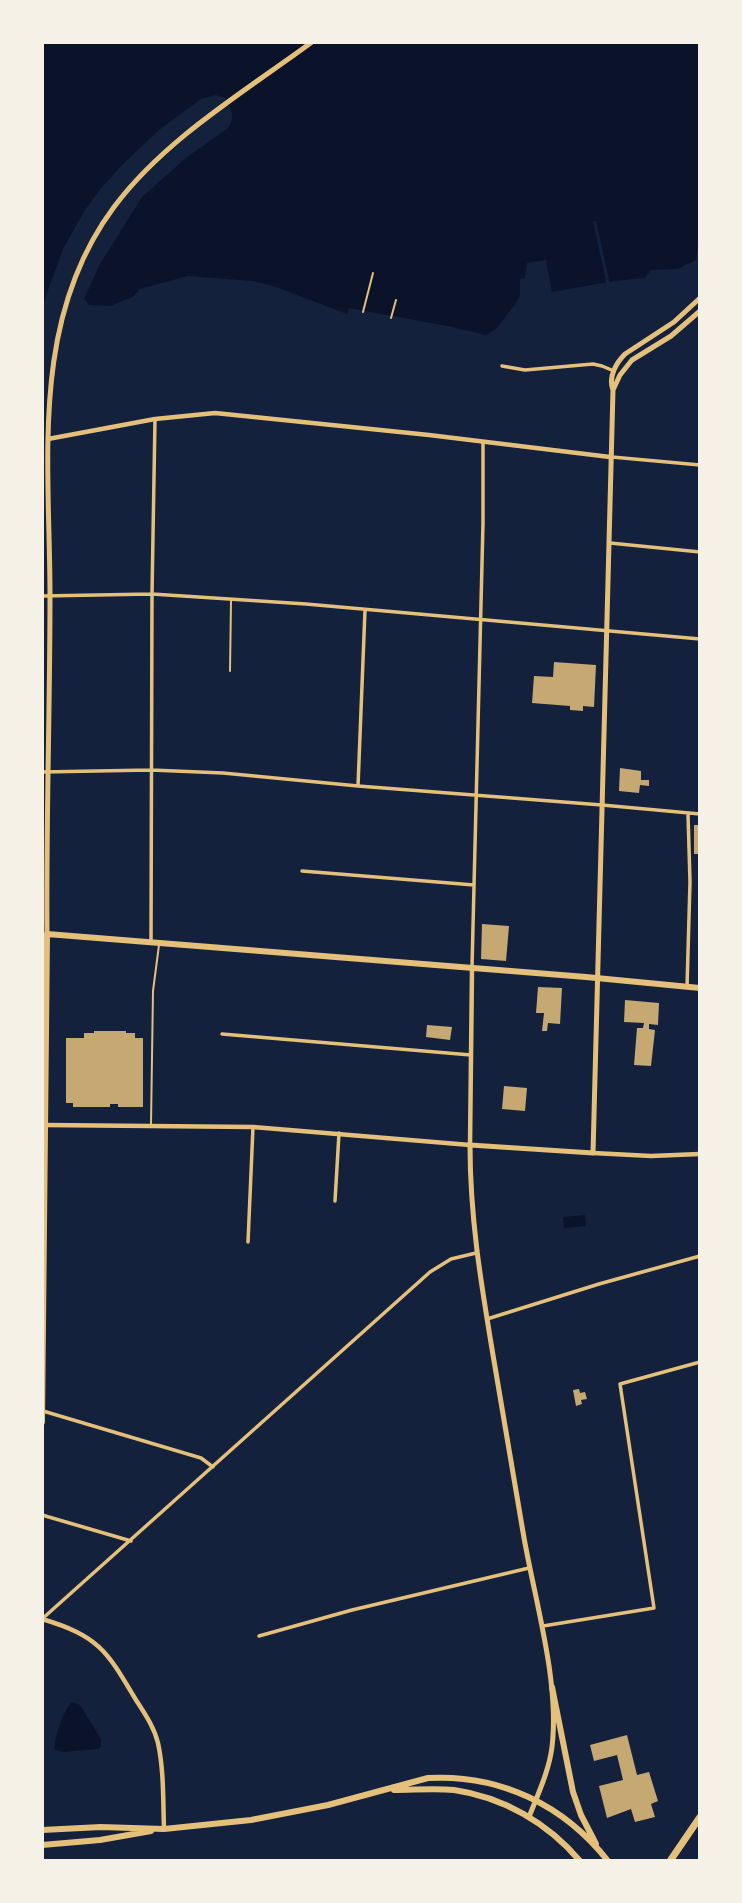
<!DOCTYPE html>
<style>
body{margin:0}
#map{position:relative;width:742px;height:1903px;overflow:hidden;background:#14213d;font-family:"Sofia Sans Condensed",sans-serif}
canvas{display:block}
.frame{position:absolute;inset:0;border:44px solid #f6f1e7;pointer-events:none}
</style>
<div id="map">
<canvas width="742" height="1903"></canvas>
<div class="frame"></div>
</div>
<script>
const g = document.querySelector('canvas').getContext('2d');
g.lineJoin = 'round';
function fillPath(path, color) { g.fillStyle = color; g.fill(path, 'evenodd'); }
function strokePath(path, color, width, dash) { g.strokeStyle = color; g.lineWidth = width; g.lineCap = dash ? 'butt' : 'round'; g.setLineDash(dash || []); g.stroke(path); }
const water = new Path2D(`
 M42,42H700V244L698,245L696,260L678,269L651,270L645,278L614,281L552,292L546,260L527,263L525,278L520,279V296L516,303L496,329L486,335L447,326L349,308L347,314L273,286L252,281L188,276L140,289L133,297L110,306L89,305L84,299L100,264L142,197L187,157L228,128C236,116 231,109 225,98L216,95L201,99L159,130L119,168L99,191L85,210L63,249L42,307Z
 M585,1215L586,1226L564,1228L563,1217Z
 M72,1702L80,1705L101,1739V1747L98,1749L63,1752L55,1750C53,1739 64,1709 72,1702Z`);
const pier = new Path2D(`
 M593,221H596L610,285L607,286Z`);
const building = new Path2D(`
 M554,662L596,665L594,707L583,706V711L570,710V706L532,703L534,676L553,677Z
 M620,768L641,771V780H649V786L640,785L639,793L619,791Z
 M694,825H700V854H694Z
 M482,924L509,926L506,961L481,959Z
 M538,987L562,988L560,1024L548,1023L547,1031H542L544,1013H536Z
 M625,1000L659,1003L658,1025L649,1024V1029L655,1030L651,1066L634,1065L637,1028H643L644,1023L624,1022Z
 M427,1025L452,1027L450,1040L426,1037Z
 M94,1031H126V1033H135V1038H143V1107H118V1104H110V1107H73V1103H66V1038H84V1033H94Z
 M504,1086L527,1088L525,1111L502,1109Z
 M579,1389L580,1393L585,1392L587,1399L581,1400L582,1404L576,1406L573,1390Z
 M627,1735L637,1775L649,1772L658,1801L651,1804L655,1817L635,1822L631,1809L607,1818L599,1786L623,1780L617,1755L594,1761L590,1745Z`);
const path = new Path2D(`
 M363,312L373,273
 M391,318L396,300`);
const service = new Path2D(`
 M230,671L231,601
 M151,1124L153,991L159,945`);
const minor = new Path2D(`
 M502,366L525,370L593,364L602,366L614,371
 M612,457L700,465
 M610,543L700,552
 M42,596L152,594L306,604L700,639
 M42,772L151,770L223,773L358,786L602,805L700,814
 M358,786L365,610
 M302,871L474,885
 M151,942L152,594L155,419
 M472,967L483,523V442
 M687,987L690,882L688,814
 M222,1034L471,1055
 M335,1201L339,1133
 M248,1242L253,1127
 M487,1319L599,1284L700,1256
 M43,1411L201,1458L213,1467
 M42,1515L131,1541
 M42,1619L430,1272L451,1259L476,1253
 M543,1626L654,1608L620,1384L700,1362
 M259,1636L352,1610L529,1568`);
const tertiary = new Path2D(`
 M48,439L155,419L215,413L429,435L610,457
 M45,1125L253,1127L470,1145L472,969
 M593,1153L651,1156L700,1154
 M42,1619C99,1636 107,1651 136,1700C145,1714 154,1727 158,1743C164,1771 163,1800 164,1829`);
const secondary = new Path2D(`
 M613,390L620,375L632,360L671,336L700,311
 M47,934C46,822 50,709 50,596C50,463 29,321 114,207C165,139 244,92 312,42
 M529,1817C538,1794 549,1771 552,1747C560,1681 534,1598 523,1532C513,1473 503,1414 493,1355C481,1283 470,1218 470,1145L593,1153L613,390C608,377 616,363 625,354L674,322L700,298`);
const primary = new Path2D(`
 M42,1422L47,934L586,977L700,988
 M552,1687L573,1792L581,1815L596,1844
 M394,1790C414,1790 434,1788 454,1790C503,1797 548,1823 580,1861
 M42,1830L101,1827L164,1829L251,1820L328,1805L428,1778C500,1774 564,1805 608,1861
 M42,1845L100,1840L151,1831`);
const motorway = new Path2D(`
 M670,1861L700,1817`);
fillPath(water, '#0b132b');
fillPath(pier, '#14213d');
fillPath(building, '#c6a872');
strokePath(path, '#e5c07b', 2);
strokePath(service, '#e5c07b', 2);
strokePath(minor, '#e5c07b', 3.5);
strokePath(tertiary, '#e5c07b', 4.5);
strokePath(secondary, '#e5c07b', 5);
strokePath(primary, '#e5c07b', 6);
strokePath(motorway, '#e5c07b', 7);
</script>
